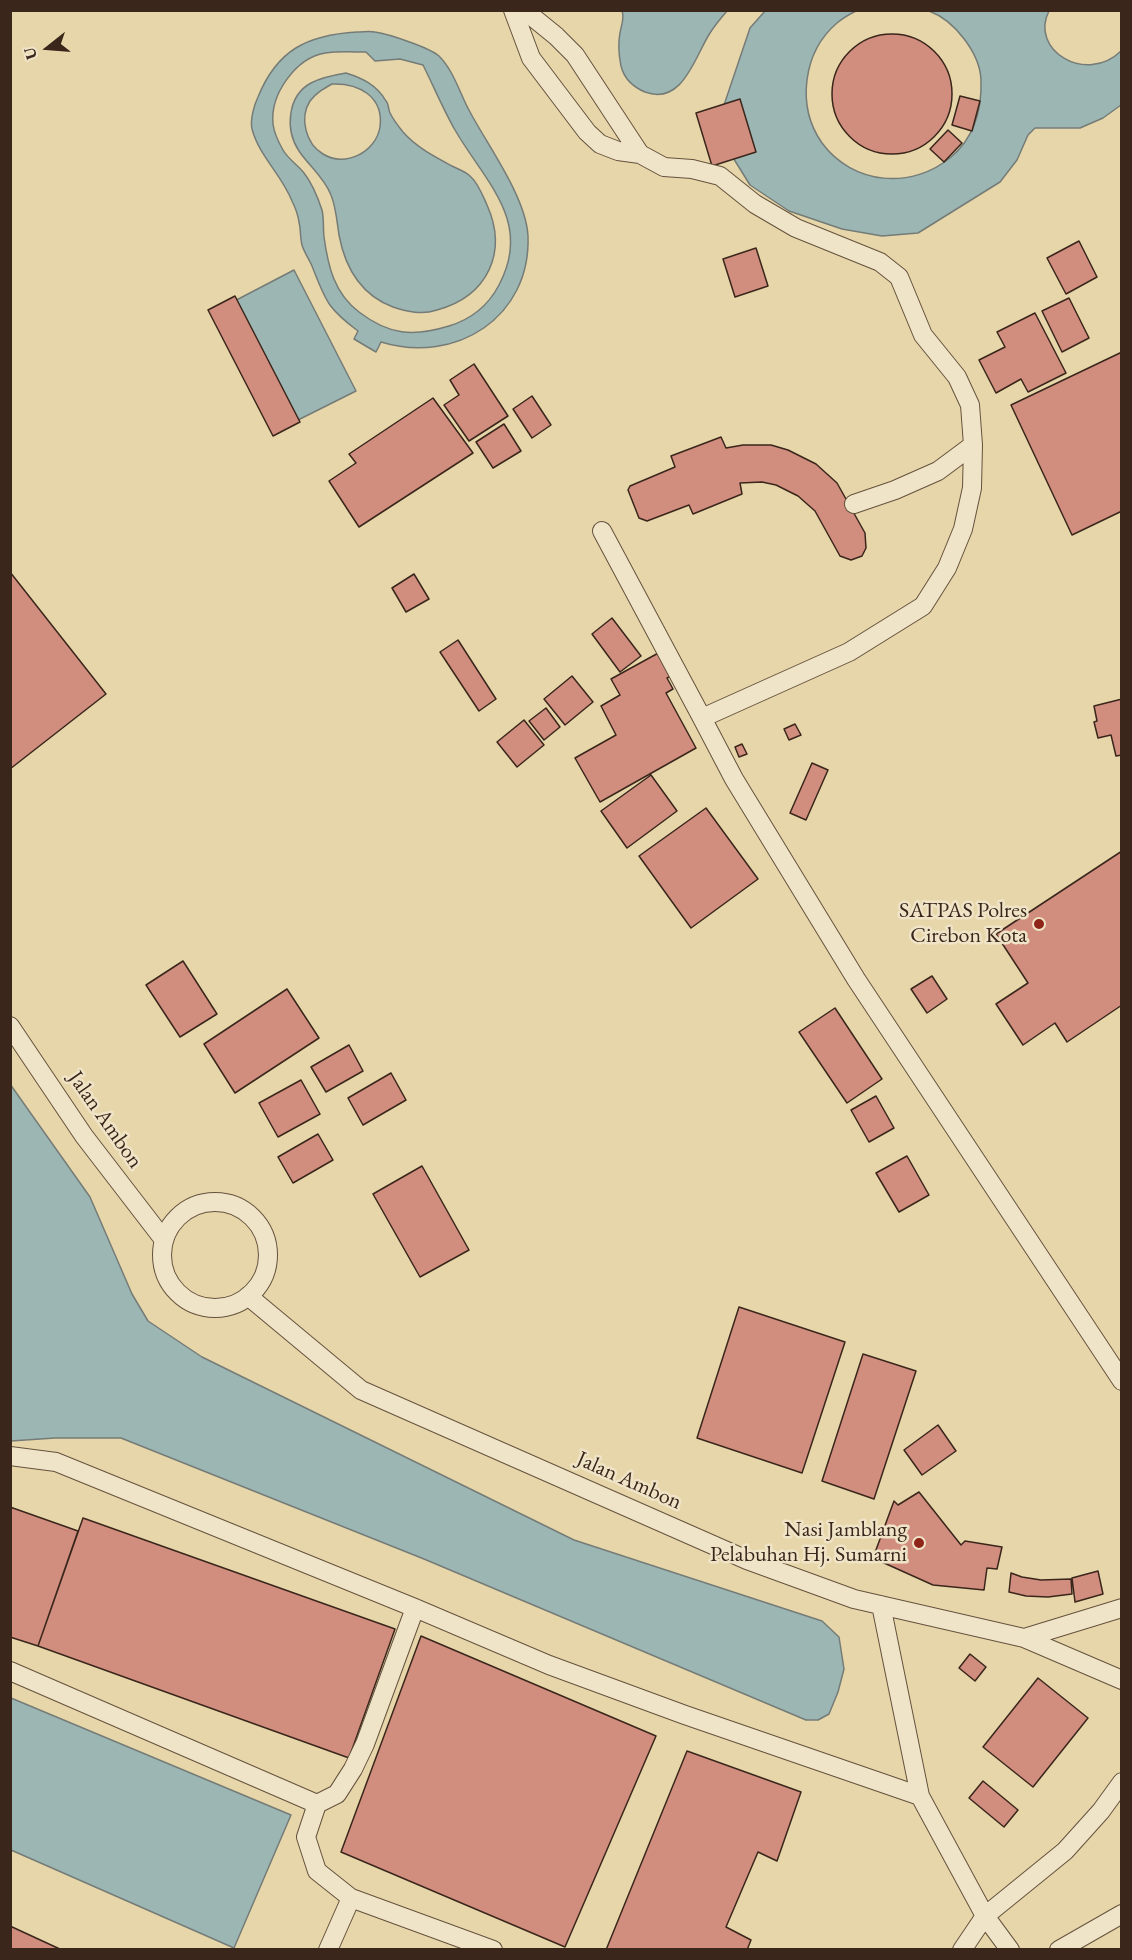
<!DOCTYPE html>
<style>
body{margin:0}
#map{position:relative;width:1132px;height:1960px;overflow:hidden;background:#e7d6a9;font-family:"EB Garamond",serif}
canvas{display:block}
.frame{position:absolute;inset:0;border:12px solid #3a261b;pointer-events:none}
.north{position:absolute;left:18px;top:18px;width:60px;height:60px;-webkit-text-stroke:4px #efe4c7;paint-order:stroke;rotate:253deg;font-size:16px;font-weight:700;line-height:24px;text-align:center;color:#3a261b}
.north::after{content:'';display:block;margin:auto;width:21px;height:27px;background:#3a261b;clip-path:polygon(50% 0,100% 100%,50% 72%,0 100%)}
</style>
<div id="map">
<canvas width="1132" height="1960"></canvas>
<div class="frame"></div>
<div class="north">U</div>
</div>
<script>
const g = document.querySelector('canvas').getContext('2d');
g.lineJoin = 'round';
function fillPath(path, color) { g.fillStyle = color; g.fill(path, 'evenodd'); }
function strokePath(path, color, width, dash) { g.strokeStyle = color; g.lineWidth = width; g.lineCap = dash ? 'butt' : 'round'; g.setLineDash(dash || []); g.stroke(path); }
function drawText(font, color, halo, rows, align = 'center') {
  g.font = font + ' "EB Garamond",serif'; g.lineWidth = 5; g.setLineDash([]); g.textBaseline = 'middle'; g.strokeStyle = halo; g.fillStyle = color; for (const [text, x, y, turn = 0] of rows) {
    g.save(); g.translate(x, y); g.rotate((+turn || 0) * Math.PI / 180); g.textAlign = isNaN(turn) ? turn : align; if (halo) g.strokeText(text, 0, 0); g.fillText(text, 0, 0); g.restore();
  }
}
const water = new Path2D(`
 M622,11V10L727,11C721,18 715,25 710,33C695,56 683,106 645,92C633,87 624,78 621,66C619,56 618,43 620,33C621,25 625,19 622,11Z
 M765,11H856C850,14 843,18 837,23C803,52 796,106 822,143C853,185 912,190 951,157C975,137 982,110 981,80C980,53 954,20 929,11H1049C1029,50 1086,85 1121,51V105L1103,118L1080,128H1035L1028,135L1017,160L1000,182L918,233L882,236L842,229L789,211L750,185L727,148L722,111L750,28Z
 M357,32C363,32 370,31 375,32C389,34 430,48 439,56C454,71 460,94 470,112C488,146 526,197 528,236C531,317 456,365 381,342L376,352L354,339L358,331C327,308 326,301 312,266C309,259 304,252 302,245C300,238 301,230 299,222C298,215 295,207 292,201C282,175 259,156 252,129C250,120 254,105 258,97C277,50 307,35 357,32ZM366,52L375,61L400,59L423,65C434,87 443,109 455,130C485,182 533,221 499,285C488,306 472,319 449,326C413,337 389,335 359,312C334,293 328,266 324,237C323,228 324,218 322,210C318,198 312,183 304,173C298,165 288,159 283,150C279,143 274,132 273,124C270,94 296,58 325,53C338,51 353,52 366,52Z
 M346,73C362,78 377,85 386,101C389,104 388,109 390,113C393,119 399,127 403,132C416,147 435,157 452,166C458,169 467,172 471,177C478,183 483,196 487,205C508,252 488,296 437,310C422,315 408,312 393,307C361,295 345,267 339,235C337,222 336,207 331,195C324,177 309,166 299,151C285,130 287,96 311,83C322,77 334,75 346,73ZM332,84C358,83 384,96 380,127C376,152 345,168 323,154C306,144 299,118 310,101C316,93 323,89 332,84Z
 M294,270L356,391L284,427L223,307Z
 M10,1084L90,1197L132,1294L148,1321L202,1357L574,1540L822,1621L839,1637L844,1669L838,1692L829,1714L818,1720H806L424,1559L121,1438H55L11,1441Z
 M11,1698L291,1815L234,1948L11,1850Z`);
const building = new Path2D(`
 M832 94a60 60 0 1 1 120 0a60 60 0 1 1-120 0Z
 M960,96L980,101L972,131L952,125Z
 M740,99L756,152L712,166L696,113Z
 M948,130L962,143L944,162L930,149Z
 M1079,241L1097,277L1066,294L1047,258Z
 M756,248L768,286L735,297L723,259Z
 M235,296L300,422L273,436L208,310Z
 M1069,298L1089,338L1062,352L1042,311Z
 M1035,313L1066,373L1028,392L1021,379L996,393L979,360L1005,347L997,332Z
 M1122,352V511L1072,535L1011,405Z
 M474,364L508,416L469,441L444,405L459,395L450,380Z
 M532,396L551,425L532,438L513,409Z
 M433,398L473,453L359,527L329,481L356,463L349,454Z
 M504,424L521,451L493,468L476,442Z
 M721,437L726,448L743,445H771L788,450L816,464L837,483L865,533L866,548L862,556L851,560L840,556L815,511L798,496L776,485L762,482L740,483L742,494L693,514L689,505L647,521L639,518L628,490L630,486L675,467L671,456Z
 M10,572L106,694L10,769Z
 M414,574L429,599L406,612L392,588Z
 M612,618L641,656L620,672L592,634Z
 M458,640L496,699L479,711L440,652Z
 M662,651L675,674L667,678L673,689L666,693L696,748L600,802L575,758L616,735L601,706L620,695L611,679Z
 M572,676L593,702L565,725L544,699Z
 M1122,699V755L1116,756L1111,735L1098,738L1094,722L1097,721L1094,706Z
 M546,708L560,727L544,740L529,721Z
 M524,720L544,745L517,767L497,742Z
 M795,724L801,735L789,740L784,729Z
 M742,744L747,754L739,757L735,747Z
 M812,763L828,770L806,820L790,813Z
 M651,775L677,811L627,848L601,811Z
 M706,808L758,879L691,928L639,856Z
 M1122,851V1005L1067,1042L1055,1023L1023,1045L996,1004L1028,983L996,934Z
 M183,961L217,1014L180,1037L146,985Z
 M932,976L947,999L927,1013L911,989Z
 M287,989L319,1038L235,1093L204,1044Z
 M835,1008L882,1079L847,1103L799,1032Z
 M349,1045L363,1071L326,1092L311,1067Z
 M391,1073L406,1100L363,1125L348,1098Z
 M301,1080L320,1114L278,1137L259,1103Z
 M876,1096L894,1128L869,1142L851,1110Z
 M318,1134L333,1160L293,1183L278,1157Z
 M907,1156L929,1195L899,1212L876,1173Z
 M422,1166L469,1250L420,1277L373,1194Z
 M739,1307L845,1342L802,1473L697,1438Z
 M863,1354L916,1371L874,1499L822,1481Z
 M938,1425L956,1451L922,1475L904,1450Z
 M919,1492L961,1545L965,1541L1002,1547L997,1569L987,1568L984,1590L933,1585L873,1558L894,1501L898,1505Z
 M10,1507L78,1531L38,1646L10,1637Z
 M83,1518L395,1629L349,1758L38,1646Z
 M1098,1571L1103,1594L1075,1602L1072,1578Z
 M1011,1573L1022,1577L1041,1580L1071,1579L1072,1594L1048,1597L1026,1596L1009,1592Z
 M421,1636L656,1736L565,1947L341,1852Z
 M970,1654L986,1667L975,1681L959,1668Z
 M1038,1678L1088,1718L1033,1787L983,1747Z
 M687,1751L801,1792L777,1861L758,1852L726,1927L751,1940L747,1950H606Z
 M983,1781L1018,1810L1004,1827L969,1798Z
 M10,1926L62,1950H10Z`);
const lane = new Path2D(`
 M513,10L531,58L587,132L600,144L618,151L640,154
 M524,10L556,36L575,55L640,154L664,167L692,169L720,176L755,204L796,228L880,262L899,277L923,335L957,377L970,405L973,445L972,488L963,529L947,568L923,606L849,652L702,718L734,779L856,979L1122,1381
 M854,504L895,490L938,471L973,445
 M602,531L702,718
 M10,1026L84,1136L164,1240
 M162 1255a53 53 0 1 1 106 0a53 53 0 1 1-106 0Z
 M248,1296L361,1390L747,1560L854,1599L1024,1638L1122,1680
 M10,1456L56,1462L415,1608L549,1665L685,1715L920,1796
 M881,1605L920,1796L985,1916L1010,1950
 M1024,1638L1122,1608
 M10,1671L317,1804L306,1837L317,1871L351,1898L328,1950
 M317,1804L337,1794L353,1769L365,1744L415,1608
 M351,1898L493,1950
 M962,1950L985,1916L1065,1851L1101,1811L1122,1782
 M1059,1950L1122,1914`);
const markers = [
 [1039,924,6,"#8f2418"],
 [919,1543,6,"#8f2418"]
];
const poiNames = [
 ["SATPAS Polres",1027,911],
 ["Cirebon Kota",1027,936],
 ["Nasi Jamblang",907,1530],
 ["Pelabuhan Hj. Sumarni",907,1555]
];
const streetNames = [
 ["Jalan Ambon",105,1120,55],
 ["Jalan Ambon",629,1481,24]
];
fillPath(water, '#9cb6b4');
strokePath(water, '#757c77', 1.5);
fillPath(building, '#d18e7f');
strokePath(building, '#3a261b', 1.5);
strokePath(lane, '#65523e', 20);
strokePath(lane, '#efe4c7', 18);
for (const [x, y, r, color] of markers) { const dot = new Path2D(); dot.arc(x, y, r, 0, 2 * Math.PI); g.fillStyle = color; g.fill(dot); strokePath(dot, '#efe4c7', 2); }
drawText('22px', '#3a261b', '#efe4c7', poiNames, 'right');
drawText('22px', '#3a261b', '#efe4c7', streetNames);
</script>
